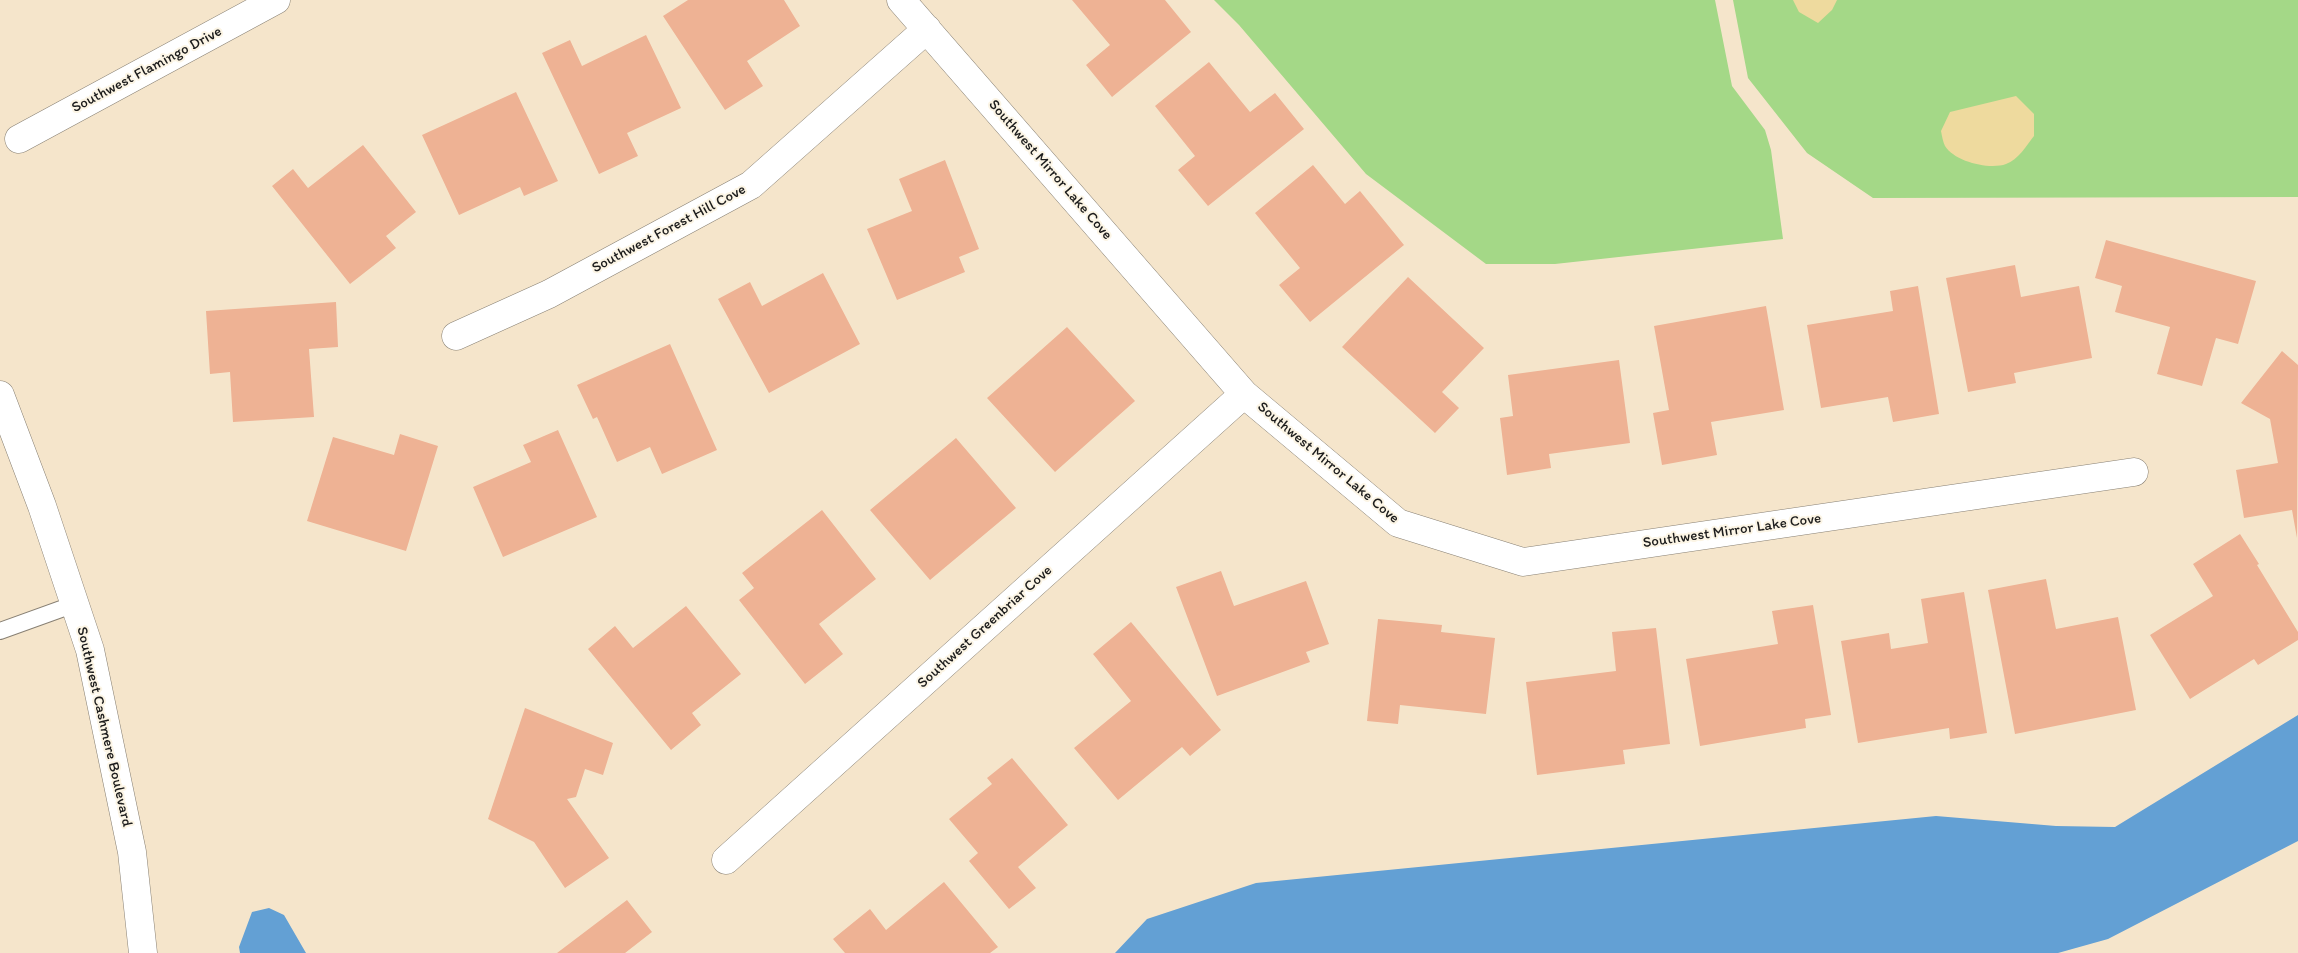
<!DOCTYPE html>
<style>
body{margin:0}
canvas{display:block;background:#f5e5cb}
</style>
<canvas width="2298" height="953"></canvas>
<script>
const g = document.querySelector('canvas').getContext('2d');
g.lineJoin = 'round';
function fillPath(path, color) { g.fillStyle = color; g.fill(path, 'evenodd'); }
function strokePath(path, color, width, dash) { g.strokeStyle = color; g.lineWidth = width; g.lineCap = dash ? 'butt' : 'round'; g.setLineDash(dash || []); g.stroke(path); }
function drawText(font, color, halo, rows, align = 'center') {
  g.font = font + ' Itim,sans-serif'; g.lineWidth = 4; g.setLineDash([]); g.textBaseline = 'middle'; g.strokeStyle = halo; g.fillStyle = color; for (const [text, x, y, turn = 0] of rows) {
    g.save(); g.translate(x, y); g.rotate((+turn || 0) * Math.PI / 180); g.textAlign = isNaN(turn) ? turn : align; if (halo) g.strokeText(text, 0, 0); g.fillText(text, 0, 0); g.restore();
  }
}
const green = new Path2D(`
 M1214,0H1715L1732,86L1765,130L1771,150L1783,239L1555,264H1486L1366,174L1239,25Z
 M1733,0H2298V197L1873,198L1807,153L1748,78Z`);
const sand = new Path2D(`
 M1793,0H1837L1832,10L1818,23L1799,12Z
 M2016,96L2034,114V136C2027,145 2018,160 2006,164C1990,170 1955,162 1945,146C1943,142 1942,136 1941,131L1950,112Z`);
const water = new Path2D(`
 M2298,715V841L2108,939L2058,953H1115L1147,919L1256,883L1936,816L2056,826L2115,827Z
 M269,908L284,915L306,953H240L239,947L252,912Z`);
const building = new Path2D(`
 M688,0H784L800,26L747,61L763,86L725,110L663,16Z
 M1072,0H1165L1191,32L1112,97L1086,65L1110,45Z
 M646,35L681,108L627,133L638,156L599,174L542,53L570,40L582,66Z
 M1209,62L1250,112L1275,93L1304,129L1208,206L1178,170L1195,156L1155,106Z
 M516,92L558,181L524,196L520,187L459,215L422,135Z
 M363,145L416,212L386,236L396,248L350,284L272,186L293,169L308,188Z
 M945,160L979,249L959,257L965,272L897,300L867,229L912,211L899,179Z
 M1313,165L1345,204L1360,191L1404,245L1310,322L1279,285L1300,268L1255,213Z
 M2106,240L2256,281L2238,344L2216,338L2202,386L2157,374L2170,327L2115,312L2122,286L2095,278Z
 M2015,265L2021,297L2079,286L2092,358L2014,373L2016,383L1968,392L1946,278Z
 M823,273L860,344L769,393L718,299L750,282L762,306Z
 M1408,277L1484,348L1442,392L1459,408L1435,433L1342,347Z
 M1918,286L1939,414L1893,422L1888,397L1821,408L1807,325L1893,311L1890,291Z
 M336,302L338,347L309,349L314,417L233,422L230,372L210,374L206,311Z
 M1766,306L1784,410L1711,422L1717,455L1662,465L1653,413L1669,410L1654,326Z
 M1067,327L1135,401L1055,472L987,398Z
 M670,344L717,450L662,474L650,447L617,462L597,417L593,419L577,385Z
 M2282,351L2298,365L2297,538L2292,510L2244,518L2236,470L2278,463L2270,419L2241,403Z
 M1619,360L1630,443L1549,454L1551,468L1507,475L1500,418L1513,416L1508,375Z
 M558,430L597,517L503,557L473,487L531,462L523,445Z
 M400,434L438,446L406,551L307,521L333,437L394,455Z
 M956,438L1016,508L930,580L870,510Z
 M822,510L876,579L819,624L843,654L805,684L739,600L754,588L742,573Z
 M2240,534L2259,564L2257,565L2298,632V640L2258,665L2254,659L2190,699L2150,635L2213,596L2193,564Z
 M1221,571L1234,606L1306,581L1329,644L1306,652L1310,662L1217,696L1176,587Z
 M2046,579L2056,629L2118,617L2136,710L2015,734L1988,590Z
 M1964,592L1987,733L1950,739L1949,728L1858,743L1841,641L1889,633L1891,649L1928,643L1921,599Z
 M1813,605L1831,715L1805,719L1806,728L1700,746L1686,659L1778,644L1772,611Z
 M686,606L741,674L692,713L701,725L671,750L588,649L615,626L633,648Z
 M1378,619L1442,625L1441,632L1495,638L1486,714L1400,705L1398,724L1367,721Z
 M1131,622L1221,730L1190,756L1182,747L1118,800L1074,748L1131,701L1093,654Z
 M1656,628L1670,744L1623,750L1625,764L1537,775L1526,682L1616,671L1612,632Z
 M525,708L613,743L603,775L585,769L576,797L567,799L609,858L565,888L534,842L488,819Z
 M1012,758L1068,825L1018,867L1036,888L1009,909L969,861L978,853L949,819L992,784L987,778Z
 M944,882L998,947L990,953H845L833,939L870,909L886,930Z
 M627,900L652,932L625,953H557Z`);
const service = new Path2D(`
 M0,631L75,604`);
const minor = new Path2D(`
 M901,0L1244,394L1398,523L1523,562L2134,472
 M19,139L276,0
 M456,336L549,294L751,185L927,29
 M726,860L1244,394`);
const tertiary = new Path2D(`
 M0,395L42,506L90,650L132,852L143,953`);
const streetNames = [
 ["Southwest Flamingo Drive",147,70,-28],
 ["Southwest Mirror Lake Cove",1050,170,49],
 ["Southwest Forest Hill Cove",669,229,-28],
 ["Southwest Mirror Lake Cove",1328,463,40],
 ["Southwest Mirror Lake Cove",1732,531,-8],
 ["Southwest Greenbriar Cove",985,627,-42],
 ["Southwest Cashmere Boulevard",104,727,77]
];
fillPath(green, '#a4d887');
fillPath(sand, '#eeda9e');
fillPath(water, '#63a0d4');
fillPath(building, '#eeb294');
strokePath(service, '#888074', 18);
strokePath(minor, '#888074', 29);
strokePath(tertiary, '#888074', 29);
strokePath(service, '#fff', 16);
strokePath(minor, '#fff', 28);
strokePath(tertiary, '#fff', 28);
drawText('15px', '#1c1c1c', '#fcf5e5', streetNames);
</script>
